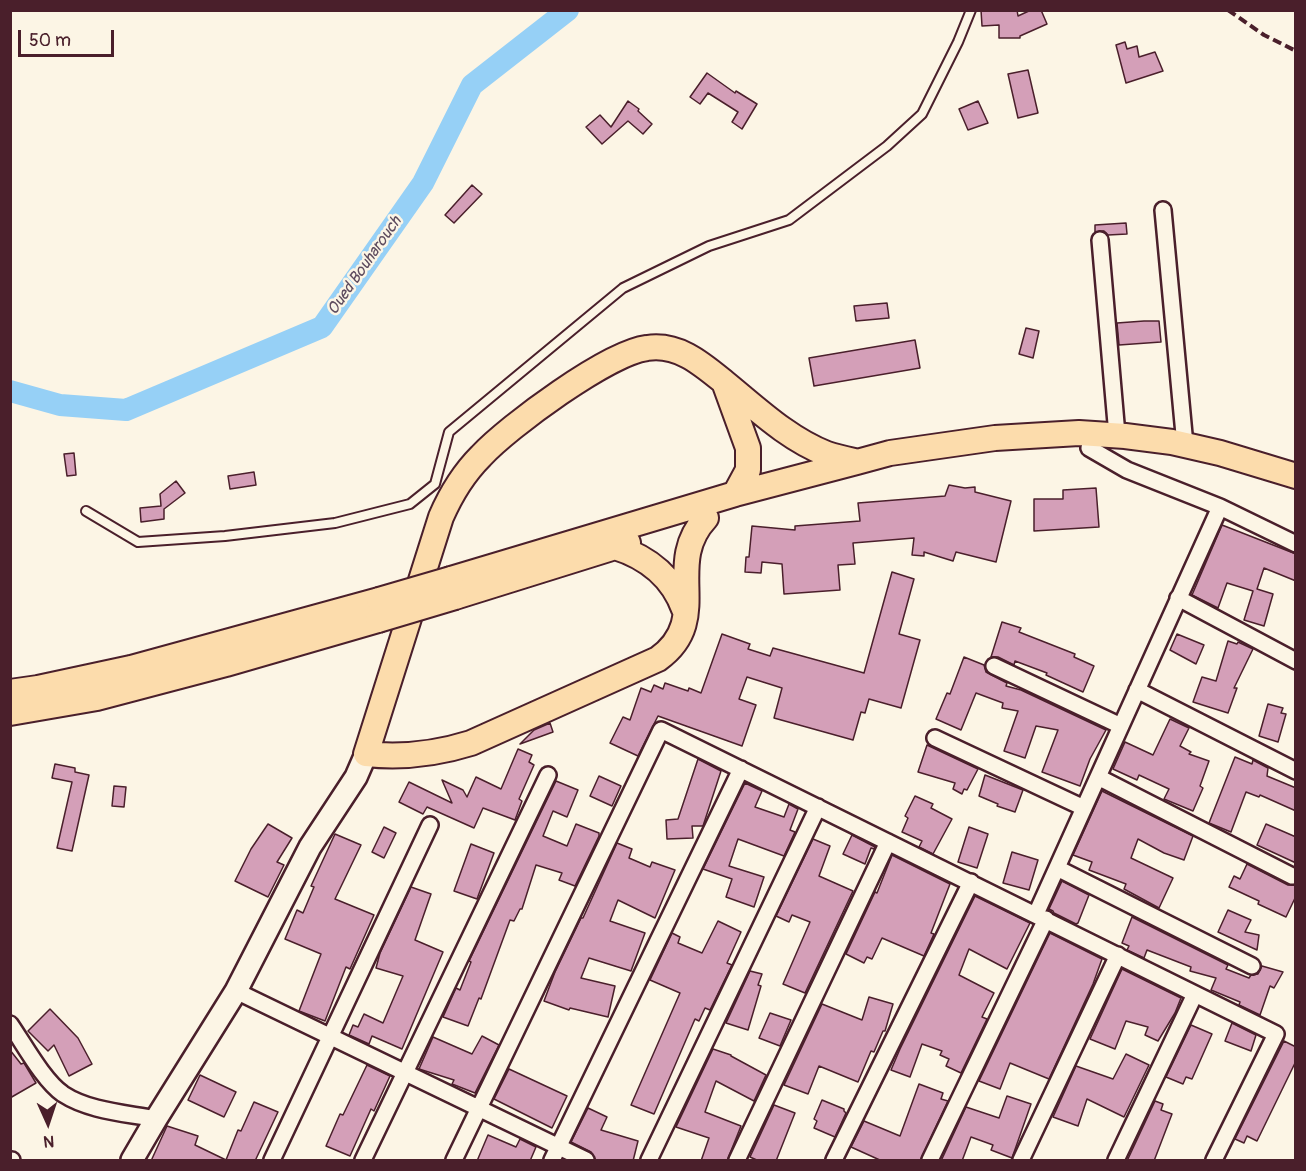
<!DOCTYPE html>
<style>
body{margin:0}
#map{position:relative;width:1306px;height:1171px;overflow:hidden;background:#fcf5e5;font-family:Pangolin,sans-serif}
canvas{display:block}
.frame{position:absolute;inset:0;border:12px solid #4a1f2b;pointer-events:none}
.north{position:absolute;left:18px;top:1093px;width:60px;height:60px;-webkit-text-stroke:4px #fcf5e5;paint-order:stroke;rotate:177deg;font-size:16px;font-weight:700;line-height:24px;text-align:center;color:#4a1f2b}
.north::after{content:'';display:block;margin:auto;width:21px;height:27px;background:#4a1f2b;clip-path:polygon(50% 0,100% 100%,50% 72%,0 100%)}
.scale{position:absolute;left:18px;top:30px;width:96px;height:27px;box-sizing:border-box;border:3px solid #4a1f2b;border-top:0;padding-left:8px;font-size:18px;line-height:21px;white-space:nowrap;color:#4a1f2b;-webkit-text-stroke:4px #fcf5e5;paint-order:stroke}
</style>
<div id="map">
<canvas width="1306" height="1171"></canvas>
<div class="frame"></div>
<div class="north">N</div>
<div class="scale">50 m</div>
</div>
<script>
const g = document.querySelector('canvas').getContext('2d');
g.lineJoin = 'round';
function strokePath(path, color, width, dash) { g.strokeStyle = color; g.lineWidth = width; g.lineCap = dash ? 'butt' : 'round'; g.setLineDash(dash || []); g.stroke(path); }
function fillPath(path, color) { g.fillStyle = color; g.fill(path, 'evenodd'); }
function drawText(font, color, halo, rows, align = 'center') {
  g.font = font + ' Pangolin,sans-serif'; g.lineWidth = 5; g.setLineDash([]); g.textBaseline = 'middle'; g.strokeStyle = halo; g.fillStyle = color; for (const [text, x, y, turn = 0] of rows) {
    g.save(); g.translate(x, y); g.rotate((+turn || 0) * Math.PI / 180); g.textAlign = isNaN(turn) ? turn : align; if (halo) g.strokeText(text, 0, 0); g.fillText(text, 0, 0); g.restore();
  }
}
const river = new Path2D(`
 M10,391L60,405L126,410L322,327L423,183L472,85L568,10`);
const building = new Path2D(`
 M981,10H1017L1018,16L1031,10H1041L1047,24L1020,36V38H999V25L982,26Z
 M1125,42L1127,49L1137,46L1139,57L1155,52L1163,71L1126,83L1116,45Z
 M1028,70L1038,113L1018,118L1008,74Z
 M707,73L735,93L736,91L757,104L742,129L732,122L738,112L708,93L700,104L690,97Z
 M628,101L639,109L638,111L652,124L643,134L628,121L602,144L586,127L600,115L611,127Z
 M978,101L988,123L968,130L959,109Z
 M472,185L482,194L454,223L445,215Z
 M1126,223L1127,234L1108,235L1104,231L1095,232V225Z
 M887,303L889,318L856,321L854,306Z
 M1144,321H1159L1161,342L1119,345L1117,323Z
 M1026,328L1039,331L1033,358L1019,354Z
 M915,340L920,368L814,386L809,358Z
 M74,453L76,475L67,476L64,454Z
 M254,472L256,485L230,489L228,476Z
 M176,481L185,493L164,509V519L141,522L140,508L161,506L160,494Z
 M949,485L965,488L975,487V492L1011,501L996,562L956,552L953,561L924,552V556L912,555L914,538L853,543L855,564L838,565L840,590L784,594L782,564L762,562L761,573L745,572L746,557H749L752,526L795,530V526L860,521L858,503L945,496Z
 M1096,488L1099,527L1034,531V499H1063V490Z
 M1222,525L1296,554V581L1264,568L1257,589L1273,594L1264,626L1244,620L1253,591L1227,583L1218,608L1192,595Z
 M892,572L914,579L899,634L920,640L901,708L869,699L865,713L861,712L853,740L774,718L782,688L747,677L739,699L756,705L742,746L658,716L638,756L610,743L623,717L630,720L641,688L651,692L654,685L663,689L665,683L688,691L689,688L701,693L722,634L750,644L748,649L770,656L773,648L864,673Z
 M1002,622L1021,628L1019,632L1075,654L1074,657L1094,666L1083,692L1046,675L1047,673L1015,661L1014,665L998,657H991Z
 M1177,634L1204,645L1196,664L1170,650Z
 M1228,641L1237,644L1238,642L1253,649L1234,688H1237L1228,713L1193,702L1202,677L1216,681Z
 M964,657L984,665L986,672L1007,683L1006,686L1021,690L1106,730L1090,759L1080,786L1042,772L1058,730L1036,726L1025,758L1004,751L1018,711L1002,708L1003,703L976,693L961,730L936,719L947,693L950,694Z
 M1268,704L1283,708L1281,713L1286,714L1278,742L1259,736Z
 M1170,719L1189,728L1180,746L1191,752L1189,754L1209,761L1200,786L1203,788L1193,811L1164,799L1169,789L1139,775L1137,780L1113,769L1125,742L1153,755Z
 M550,723L553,732L520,744L534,730Z
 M927,745L978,769L967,790L964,789L962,794L953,789L955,783L918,772Z
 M518,749L532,755L529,762L534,765L519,799L522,801L515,820L483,808L474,828L427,807L423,814L399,802L409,782L452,803L442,780L463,790L467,797L476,777L501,789Z
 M1235,757L1252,764L1253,760L1268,768L1267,776L1296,788V811L1260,795L1259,797L1246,792L1231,832L1209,823Z
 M698,759L721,771L703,826H692L693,838L667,839L666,820L678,819Z
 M55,764L75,768V772L89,775L72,851L57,848L72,782L52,778Z
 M985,775L1023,790L1015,812L997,806L998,804L979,796Z
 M599,776L621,786L612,806L590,796Z
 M556,781L578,790L567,817L553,811L543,836L567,846L576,824L599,833V836L575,886L559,880L562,873L536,865L522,909H520L514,921L510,920L481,999L479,998L468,1026L443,1017L456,988L460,990L471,962L469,961Z
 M745,783L762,791L755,807L784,817L789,804L798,809L790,830L795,832L784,856L738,839L729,866L764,877L754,907L726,897L732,879L703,869Z
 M114,786L126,787L124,807L112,806Z
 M1102,791L1193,836L1184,860L1164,853L1138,839L1131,858L1173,878L1159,908L1124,889L1126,884L1089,870L1092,862L1073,855Z
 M915,796L933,804L931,808L952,819L933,854L919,847L922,841L902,832L908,818L905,816Z
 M268,824L292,838L277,862L284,865L268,897L235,881L251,849Z
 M1266,824L1296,837V863L1257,845Z
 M384,827L396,833L384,858L372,852Z
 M969,827L988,834L977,868L958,862Z
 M335,834L361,845L335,899L374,915L350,969L346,967L325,1021L299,1011L321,954L285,939L297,910L303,913L314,887L311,886Z
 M852,835L875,847L874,849L871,848L865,864L843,854Z
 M813,839L830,846L819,876L853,891L805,993L783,984L810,922L792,915L789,922L776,916Z
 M617,843L632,849L629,858L650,867L652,862L675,870L655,918L618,900L610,921L645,933L631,971L589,958L581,978L615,986L608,1017L570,1008L569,1010L544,1001L555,972L581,918H583Z
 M471,844L494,853L477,899L454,891Z
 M1012,852L1038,860L1029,890L1003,883Z
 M892,855L950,884L931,933L934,934L924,956L882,938L872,959L867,957L864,963L846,954L875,892L877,893Z
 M1247,864L1288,885H1296V896L1286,917L1258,904L1259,901L1229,887L1234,876L1240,879Z
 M1062,881L1089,895L1078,923L1076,924L1054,913L1053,911L1049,909Z
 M411,887L431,894L415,940L443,952L402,1049L372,1036L369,1044L349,1035L353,1025L358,1027L364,1014L383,1023L403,976L376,968L380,953Z
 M975,896L1030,923L1007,969L969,949L959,975L994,993L982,1017L987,1019L961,1073L946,1066L949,1059L940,1055L942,1051L922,1044L910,1077L891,1070L900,1049Z
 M1228,910L1251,920L1245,932L1259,935L1257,950L1218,932Z
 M1132,917L1228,965L1226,969L1249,978L1251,975L1258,974L1262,966L1283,972L1274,988L1270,986L1260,1015L1239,1005L1240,1002L1211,990L1216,978L1190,971L1191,967L1147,950L1144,958L1127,950L1129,946L1122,943Z
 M718,921L741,932L727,963L732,965L710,1010L705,1008L699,1021L695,1019L654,1114L631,1105L680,993L650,980L672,933L680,937L678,943L702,953Z
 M1050,933L1102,959L1093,984L1049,1079L1010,1063L1000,1089L979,1081Z
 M1122,969L1181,998L1175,1013L1158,1041L1145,1035L1148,1027L1126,1021L1115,1049L1090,1039Z
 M750,971L762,974L758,985L761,986L748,1030L726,1023Z
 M869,997L893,1004L885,1031H883L874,1052L871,1051L858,1082L819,1066L808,1094L784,1085L822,1004L862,1020Z
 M50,1009L78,1038L92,1064L69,1076L54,1045L48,1051L28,1031Z
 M770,1013L791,1020L780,1046L759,1038Z
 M1232,1023L1256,1035L1251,1051L1225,1041Z
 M1191,1025L1212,1034L1192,1079L1186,1077L1183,1084L1166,1077Z
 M482,1036L499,1045L475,1093L452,1084L454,1080L419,1069L433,1037L472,1054Z
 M1284,1041L1296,1047V1061L1257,1141L1247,1136L1244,1143L1235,1139Z
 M713,1049L731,1055V1056L766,1075L754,1101L716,1081L705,1112L741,1126L727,1161H701L709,1138L676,1127Z
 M10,1050L21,1064L24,1063L36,1083L10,1098Z
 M1126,1054L1149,1065L1124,1117L1087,1099L1078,1126L1053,1117L1076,1066L1113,1079Z
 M367,1065L390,1076L374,1111L371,1109L350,1156L326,1146L340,1114L343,1115Z
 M509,1069L567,1096L552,1128L494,1099Z
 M200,1075L236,1092L224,1117L188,1100Z
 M919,1084L943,1093L941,1099L948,1101L920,1161H882L851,1147L864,1121L900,1136Z
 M1007,1096L1031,1104L1012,1158L991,1150L993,1145L971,1137L962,1161H941L966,1107L999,1118Z
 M822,1100L844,1109V1111L846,1113L835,1137L814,1128L817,1121L814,1119Z
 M1155,1101L1163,1104L1161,1110L1172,1114L1154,1161H1127Z
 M254,1102L278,1112L255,1161H151L167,1126L198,1136L195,1145L226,1160L238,1130L241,1131Z
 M774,1105L795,1113L776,1161H759L750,1157Z
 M588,1108L607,1117L601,1130L638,1141L633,1161H596L591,1152L571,1142Z
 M488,1135L516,1147L520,1139L536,1147L530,1161H477Z`);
const service = new Path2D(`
 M86,511L138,542L225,536L335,523L410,504L435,484L449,432L623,288L709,246L789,220L887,146L922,114L958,42L971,10`);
const minor = new Path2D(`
 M1163,210L1185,445
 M1100,240L1117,435
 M1089,448L1127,470L1220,507L1296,544
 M1178,598L1296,661
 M994,666L1121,726
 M1137,690L1296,771
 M935,738L1084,808
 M1098,777L1292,876
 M1057,868L1252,966
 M1036,914L1220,507
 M236,991L586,1160
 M10,1024C24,1044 43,1080 63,1094C89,1111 125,1113 156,1119
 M10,1160H12
 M272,1160L430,825
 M363,1160L548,775
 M454,1160L661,730L1276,1034L1214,1160
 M552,1160L741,769
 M649,1160L818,807
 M737,1160L888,842
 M834,1160L971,882
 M930,1160L1046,919
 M1021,1160L1118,955
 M1116,1160L1195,994`);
const secondary = new Path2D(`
 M132,1160L156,1119L236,991L310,847L356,777L366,754`);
const trunk = new Path2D(`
 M735,494L748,470V448L724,382C756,408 788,439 827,454C836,457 845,459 854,461
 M706,518C662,565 714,619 658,659L471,743C436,754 403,758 366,754L441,517C451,494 463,474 481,456C509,426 608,353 647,348C678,343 702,364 724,382
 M615,547C647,557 672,576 684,609
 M451,579L735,494L857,462L890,453L995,438L1079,433L1125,436L1172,442L1220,453L1296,476
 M455,597L628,543
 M10,692L38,688L131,668L379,600
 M10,713L97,698L226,664L378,620`);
const rail = new Path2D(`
 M1228,10L1264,35L1296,51`);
const trunkBridge = new Path2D(`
 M379,600L451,579
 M378,620L455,597`);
const waterNames = [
 ["Oued Bouharouch",365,266,-55]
];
strokePath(river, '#96d0f6', 22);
fillPath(building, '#d49fb8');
strokePath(building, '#4a1f2b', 1.5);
strokePath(service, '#4a1f2b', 12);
strokePath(minor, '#4a1f2b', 20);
strokePath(secondary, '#4a1f2b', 26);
strokePath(trunk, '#4a1f2b', 28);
strokePath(service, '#fcf5e5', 8);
strokePath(minor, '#fcf5e5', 15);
strokePath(secondary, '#fcf5e5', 21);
strokePath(trunk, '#fcdcac', 24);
strokePath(rail, '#4a1f2b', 4, [9, 4.5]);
strokePath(trunkBridge, '#4a1f2b', 28, []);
strokePath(trunkBridge, '#fcdcac', 24);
drawText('italic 16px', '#5d4b5e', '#fcf5e5', waterNames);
</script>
